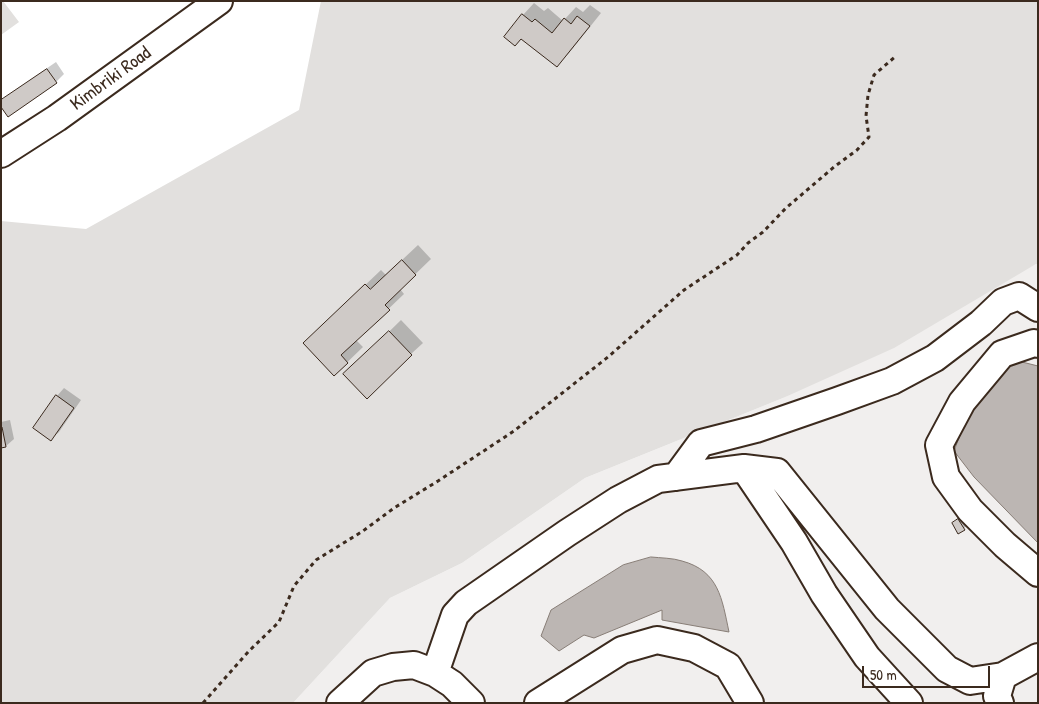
<!DOCTYPE html>
<style>
body{margin:0}
#map{position:relative;width:1039px;height:704px;overflow:hidden;background:#fff;font-family:"Patrick Hand",sans-serif}
canvas{display:block}
.frame{position:absolute;inset:0;border:2px solid #3b2a1e;pointer-events:none}
.scale{position:absolute;left:862px;top:666px;width:128px;height:22px;box-sizing:border-box;border:2px solid #3b2a1e;border-top:0;padding-left:6px;font-size:15px;line-height:18px;white-space:nowrap;color:#3b2a1e;-webkit-text-stroke:4px #fff;paint-order:stroke}
</style>
<div id="map">
<canvas width="1039" height="704"></canvas>
<div class="frame"></div>
<div class="scale">50 m</div>
</div>
<script>
const g = document.querySelector('canvas').getContext('2d');
g.lineJoin = 'round';
function fillPath(path, color) { g.fillStyle = color; g.fill(path, 'evenodd'); }
function strokePath(path, color, width, dash) { g.strokeStyle = color; g.lineWidth = width; g.lineCap = dash ? 'butt' : 'round'; g.setLineDash(dash || []); g.stroke(path); }
function drawText(font, color, halo, rows, align = 'center') {
  g.font = font + ' "Patrick Hand",sans-serif'; g.lineWidth = 4; g.setLineDash([]); g.textBaseline = 'middle'; g.strokeStyle = halo; g.fillStyle = color; for (const [text, x, y, turn = 0] of rows) {
    g.save(); g.translate(x, y); g.rotate((+turn || 0) * Math.PI / 180); g.textAlign = isNaN(turn) ? turn : align; if (halo) g.strokeText(text, 0, 0); g.fillText(text, 0, 0); g.restore();
  }
}
const built = new Path2D(`
 M1036,264H1038V703H293L390,598L462,563L585,478L783,398Z`);
const green = new Path2D(`
 M1,1H3L19,22L1,35Z
 M321,1H1038V264H1036L894,348L783,398L585,478L462,563L390,598L293,703H1V221L86,229L299,110Z`);
const water = new Path2D(`
 M1010,359L1038,366V543L974,477L954,451L970,409Z
 M651,557C661,558 673,558 682,561C719,571 722,599 729,632L662,620V610L594,638L584,635L559,651L541,636L551,610L623,565Z`);
const shadow = new Path2D(`
 M534,3L544,11L548,8L563,21L576,7L583,12L590,5L601,13L569,53L557,65L523,15Z
 M56,62L64,74L56,82L8,115L1,101L8,95Z
 M418,245L431,259L400,289L404,294L356,340L363,347L334,375L320,328L381,270L386,275Z
 M401,320L423,343L411,354L357,363Z
 M64,388L81,400L59,432L51,439L57,396Z
 M10,420L14,439L6,446L1,447V422Z
 M962,516L968,525L959,532L957,520Z`);
const building = new Path2D(`
 M522,14L532,22L535,19L552,33L564,18L571,24L577,16L590,26L557,67L521,39L515,46L504,37Z
 M47,69L57,83L8,117L1,107V100Z
 M402,260L416,275L385,305L390,310L341,355L348,363L334,376L303,343L365,284L370,289Z
 M389,331L412,355L367,399L343,374Z
 M56,395L74,408L51,441L33,428Z
 M1,427H2L6,447L1,448Z
 M958,519L965,530L958,534L952,523Z`);
const path = new Path2D(`
 M203,703L249,651L279,622L294,586L316,560L363,531L394,508L438,481L514,431L608,357L684,290L737,255L748,243L763,232L786,208L834,167L857,150L869,137L866,116L868,95L874,75L896,56`);
const minor = new Path2D(`
 M1,154L57,118L219,1
 M1038,344L1034,343L1002,354L962,402L939,445L946,477L970,510L1005,545L1038,573
 M744,468L794,542L824,594L867,657L909,703
 M676,477L701,443L756,429L837,401L892,381L935,358L981,323L1003,302L1019,296L1038,308
 M435,673L455,615L466,603L567,533L618,500L658,479L744,468L777,472L887,609L947,669L970,681L1003,676L1038,657
 M340,703L373,673L393,667L414,665L435,673L452,684L471,703
 M538,703L622,650L657,640L694,648L728,666L750,703
 M1000,703L997,696L1003,676`);
const streetNames = [
 ["Kimbriki Road",111,79,-36]
];
fillPath(built, '#f1efee');
fillPath(green, '#e2e0de');
fillPath(water, '#bcb6b3');
strokePath(water, '#887e77', 1);
fillPath(shadow, '#0003');
fillPath(building, '#cfcac7');
strokePath(building, '#3b2a1e', 1);
strokePath(minor, '#3b2a1e', 30);
strokePath(path, '#3b2a1e', 3, [4, 4]);
strokePath(minor, '#fff', 26);
drawText('19px', '#3b2a1e', '#fff', streetNames);
</script>
